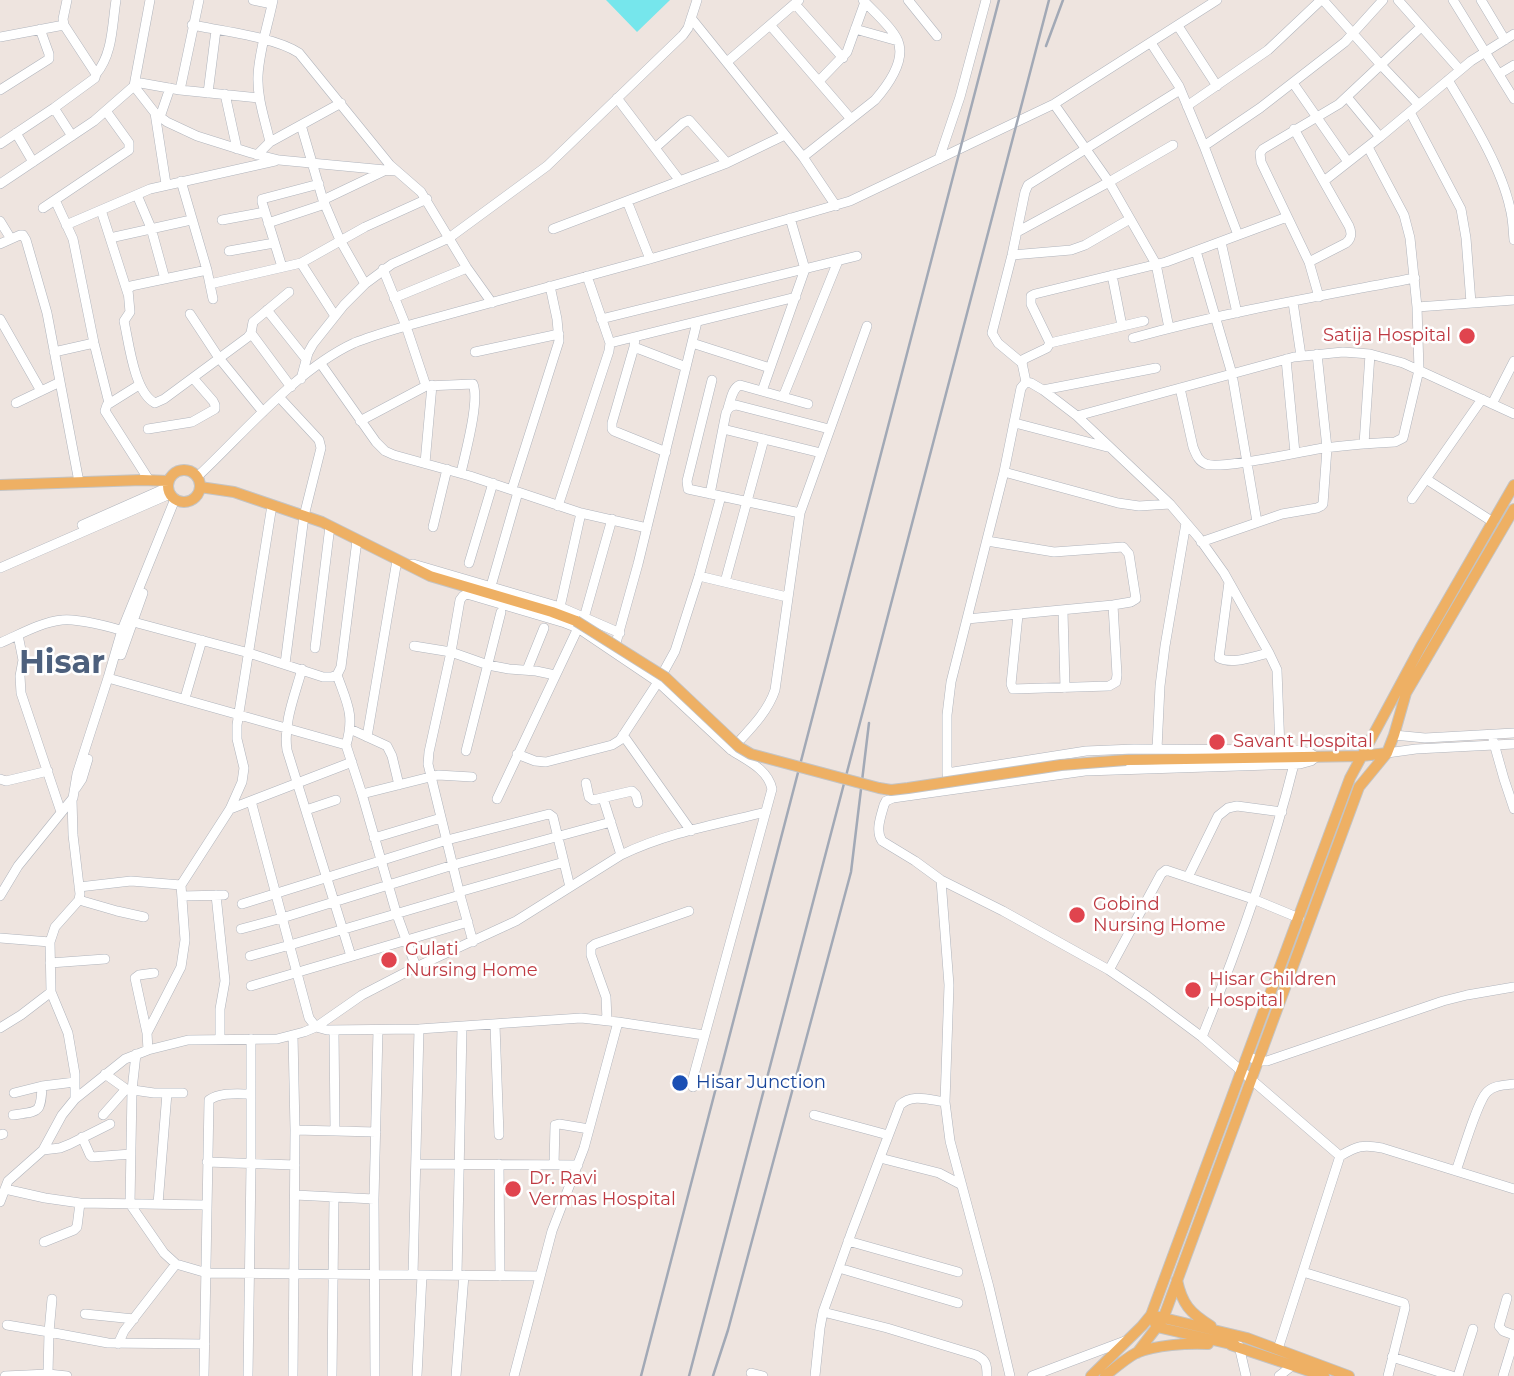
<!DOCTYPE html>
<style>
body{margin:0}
canvas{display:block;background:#eee4df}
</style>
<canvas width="1514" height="1376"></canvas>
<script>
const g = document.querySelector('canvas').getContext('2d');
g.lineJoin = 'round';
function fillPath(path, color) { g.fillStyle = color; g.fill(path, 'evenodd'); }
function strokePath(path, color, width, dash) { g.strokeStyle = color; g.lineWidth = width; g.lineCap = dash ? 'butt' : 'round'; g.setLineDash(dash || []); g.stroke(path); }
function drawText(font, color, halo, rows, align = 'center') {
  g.font = font + ' Montserrat,sans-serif'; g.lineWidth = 5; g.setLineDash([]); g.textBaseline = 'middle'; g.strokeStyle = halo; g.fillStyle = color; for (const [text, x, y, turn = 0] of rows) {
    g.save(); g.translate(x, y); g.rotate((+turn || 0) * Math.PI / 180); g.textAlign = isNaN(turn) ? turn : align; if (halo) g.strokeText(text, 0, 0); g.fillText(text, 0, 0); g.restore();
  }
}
const water = new Path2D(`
 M606,0H670L637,32Z`);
const minor = new Path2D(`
 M253,0L272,4
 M908,0L937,36
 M1323,0L1381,65L1418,104
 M1398,0L1460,70
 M1453,0L1514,99
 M1481,0L1505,40
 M795,4L843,58
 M691,18L803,157L836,206
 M192,25C222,31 275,37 299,53L390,165L421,192L467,268L492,303
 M770,25L851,119
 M1178,26L1217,86
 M855,29L898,41
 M0,37L64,25
 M1151,43L1179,86L1204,146L1238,235
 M727,62L799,0
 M96,74C113,54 112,25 116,0
 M1499,74L1514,65
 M1448,80C1470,117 1501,166 1510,208C1513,218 1513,230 1514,240
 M819,81L847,52L865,2
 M135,82L180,90L259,98
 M1293,83L1348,162
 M134,86L155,113L167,122L197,136L251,153L279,160L396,171
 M0,90L49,59V54L40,29
 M180,90L199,0
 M208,93L216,30
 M225,94L237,149
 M1347,97L1380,137
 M617,98L680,181
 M1054,104L1109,182L1156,264L1169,328
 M1187,106L1268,50L1321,0
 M54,108L72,136
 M1410,112L1461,209L1466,238L1471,303
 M155,113L166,184
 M160,117L170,88
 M301,125L323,200L340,240L365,284
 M1294,129L1349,226C1352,233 1352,238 1346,243L1309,262
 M16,133L33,162
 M270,142L341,103
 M0,144L54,108L95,78L96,74L64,25L63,19L67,0
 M1204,146L1260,108L1345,42L1383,0
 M655,148L683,123L689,120L727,163
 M257,155L270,142C265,120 257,98 258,76C259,51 268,25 273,0
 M803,157L875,100C888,85 907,59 897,39C891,26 873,11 863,0
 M939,159L960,97L986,0
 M181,181L207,270L213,299
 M1324,181L1380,137L1471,61L1514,34
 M0,184L94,121L134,86L150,0
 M137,195L151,228L165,279
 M55,200L73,239L94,343L109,403
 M323,200L384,171
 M627,201L650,259
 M43,208L129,150V143L106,111
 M101,210L128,294
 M222,220L265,212
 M0,221L11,239
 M268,223L325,204
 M66,225L150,189L275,161
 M553,229L727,163L785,135
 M1017,232L1109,182L1173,145
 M110,238L191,220
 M1221,242L1237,313
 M0,244L20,235H23L26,240L47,313L79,482
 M229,251L274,243
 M1196,251L1232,374L1257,522
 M1012,255L1071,250L1085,245L1130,219
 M301,263L335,316
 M282,267L262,202V199L319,184
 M383,269L406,326L426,386
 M207,270L131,286L128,290L130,312L124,321C129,343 134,392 155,403L164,399L248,337L251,333L253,322L289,292
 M1112,275L1122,326
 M210,284L301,263L365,227L427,199
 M1319,297L1309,262L1261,162L1260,153L1263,149L1339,104L1421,27
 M394,298L467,268
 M1293,302L1301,356
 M1417,307L1514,300
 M267,310L306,359
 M190,314L219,358L263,412
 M0,319L41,391
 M601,319L857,256
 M251,333L291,387
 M635,337L634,347L612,423V429L614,431L666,452
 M1133,338C1225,312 1321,296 1415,278
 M610,343L796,297
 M692,343L770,368
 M1050,343L1144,321
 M634,347L686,367
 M54,352L94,343
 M475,352L559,334
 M1286,359L1295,453
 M1022,363L998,343L992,333L1012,255L1025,192L1028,185L1180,90
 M321,364L376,442L385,451L394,455L470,476L581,513L647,528
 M301,379L308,353L313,344L344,305L365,284L392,264L449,238L547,166L683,35L688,28L697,0
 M712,380L687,481L688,489L800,513
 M1026,382L1022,363L1024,359L1047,348L1050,343L1031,304V296L1035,294L1166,262L1287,217
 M139,385L107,405L105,411L149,480
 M1180,388L1193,447C1196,454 1198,461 1206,464C1220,470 1303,451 1324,448C1348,445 1371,443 1395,442L1403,438L1419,370L1417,307L1410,238L1404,215L1368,147
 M1043,390L1156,368
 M762,391L805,269L790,218
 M783,397L838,261
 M280,398L319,440L321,448L304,516L285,664
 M16,403L60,382
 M1492,404L1514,361
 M728,408C731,400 732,388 740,385L808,404
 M1077,416L1294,357L1343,352L1370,354L1403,363L1514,414
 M360,421L426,386L473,384C480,401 465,454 461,473
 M1015,423L1107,447
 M148,429L192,422L215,409V405L213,401L193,378
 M723,429L821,453
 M1364,444L1370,354
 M425,463L432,385
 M1004,472L1118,503L1139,506L1170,504
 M197,477C244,433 296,370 354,343C371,336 389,331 406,326L650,259L850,201L1054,104L1217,0
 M1426,479L1493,522
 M512,489L559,341L557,319L550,286
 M710,494L726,413C728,408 730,406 736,405L829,429
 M1412,499L1482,399
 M558,506L609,351L610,343L587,276
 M82,525L168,487
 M433,527L447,469
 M1201,542L1282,514L1317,508L1321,506L1323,504L1327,448L1317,354
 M469,563L493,483
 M413,564L560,607L620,633
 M0,568L170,494
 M699,576L787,597
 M725,582L764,439
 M1229,582L1219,658C1233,665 1254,656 1269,653
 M491,586L518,492
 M560,607L581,513
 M1063,611L1065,688
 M1018,615L1011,684L1013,689L1109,686L1116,682L1117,675L1113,605
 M584,618L612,519
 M967,619L1113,605L1131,602L1136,599L1129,554L1123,547L1054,552L987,541
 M126,620L249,653L323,677H332L337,675L341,667L357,540
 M18,635L23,660L20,676L21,693L61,812
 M0,643C19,635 41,622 62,620C76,618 112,627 126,632
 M414,646L451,652L488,665L509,669L536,671L555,675
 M315,648L330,526
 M614,650L638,564L697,322
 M121,655L143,593
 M302,669C295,695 283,723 287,750L351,956
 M527,670L544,628
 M337,675C347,703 355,715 346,745
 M108,678L346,745L362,794L396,912L416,967
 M185,698L202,640
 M350,729L387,746L392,756L399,785
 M623,735L691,831
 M1394,735L1425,738L1514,733
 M367,737L397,560
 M1493,740L1504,779L1514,809
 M1157,749L1160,686L1165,646L1186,523
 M466,751L501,612
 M1387,753L1416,749L1514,744
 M517,754L535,761L546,762L612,745L620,740L658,682L675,651L699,576L721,496
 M947,773V715L951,682L1004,472L1021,388L1026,382L1031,383L1043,390L1077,416L1170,504L1199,538L1224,573L1269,653L1277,670L1280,750
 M0,779L6,781L48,771
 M586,783L589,797L593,800L632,791L636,795L638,803
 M76,788L82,779L88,759
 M948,789L947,773L1086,751L1134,749L1299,750L1310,753L1316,757L1311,761L1300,764L1085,771L893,798L886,801L884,805C881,816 875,831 882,841L915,861L941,880L1003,911L1109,970L1147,996L1202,1037L1340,1156
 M362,794L438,775L472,777
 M603,798L621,855
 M72,799L73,835L80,894L79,900L55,927L50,942L51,992L68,1033L75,1074V1099
 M497,799L578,628
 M251,801L309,1018L316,1027L327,1030L419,1029L581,1018L618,1022L704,1035
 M230,809L352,762
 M306,810L336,800
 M374,838L441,818
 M1188,877L1218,816L1228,808L1237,806L1282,812
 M941,880L949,985L945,1102L950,1141L989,1287L1010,1376
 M79,887L131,881L181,885
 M459,892L564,862
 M216,895L225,981L220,1009V1039
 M0,896L18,866L73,798L77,774L108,678L122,630L175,499
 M182,896L224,895
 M79,900L117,911L144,917
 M242,904L447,840L549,814L553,817L570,887
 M241,929L282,918L453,865L611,822
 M0,938L50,942
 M473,942L460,895L428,764L429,752L451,652L460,600L463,596L467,594L565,623L578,628L658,682L731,750
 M250,956L290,945L460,895
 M50,963L105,959
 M1109,970L1161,874L1166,870L1253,899L1299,918
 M251,986L468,922
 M607,1020L606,997L591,955V947L595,944L689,911
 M495,1025L499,1135
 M0,1028L21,1015L51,992
 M334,1030L335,1130
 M147,1033L135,978L139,975L154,973
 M1202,1037C1238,948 1271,857 1294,764
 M148,1050L147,1033L181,967L185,940L181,885L230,809L242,782L244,768L237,739V725L272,505
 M136,1054L132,1090L130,1204L164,1253L176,1264L207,1273L540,1276
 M1252,1058L1258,1061H1267L1443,1001L1467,995L1514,987
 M105,1074L126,1089L154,1093H183
 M693,1087L692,1082L772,789C768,769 746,760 731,750C747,732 767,714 775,690L800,513L867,326
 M14,1093L42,1086L75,1082
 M13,1115C38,1111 41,1115 42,1086
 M103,1115L126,1089
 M814,1115L888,1135
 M295,1130L376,1132
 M0,1135L3,1134
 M82,1137L90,1155L92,1157L131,1154
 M43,1150L60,1148L70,1144L110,1124
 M880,1158L939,1173L962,1185
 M207,1162L295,1165
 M416,1164L578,1165
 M499,1164L500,1276
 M554,1165L555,1125L559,1124L589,1129
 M1456,1171C1462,1155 1477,1102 1487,1092C1494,1085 1505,1085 1514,1084
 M5,1189L45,1198L80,1203L206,1205
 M295,1195L374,1199
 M0,1202L8,1181L43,1150L62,1115L75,1099L125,1059L148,1050L188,1040L277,1039L304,1032L316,1027L362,995L416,967L516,921L621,855C666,833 717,824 766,812
 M158,1204L167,1093
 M848,1241L958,1272
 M44,1242L74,1230L77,1227L80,1203
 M839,1268L958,1303
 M1303,1272L1404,1303L1405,1308L1388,1376
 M413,1275L419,1029
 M457,1275L462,1027
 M1507,1298L1499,1326L1503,1331L1514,1335
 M823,1312L887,1328L976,1355C986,1360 987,1364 987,1376
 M85,1314L134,1319
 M7,1325L49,1332L108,1343L205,1344
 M118,1344L124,1331L176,1264
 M1239,1346L1246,1376
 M1278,1349L1340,1156C1357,1146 1363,1144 1382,1148L1514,1189
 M1392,1357L1452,1376
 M751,1373L763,1376
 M48,1374L49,1332L52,1299
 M5,1376L48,1374L67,1376
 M204,1376L209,1100C221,1092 237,1094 251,1094
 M248,1376L251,1164V1039
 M293,1376L295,1130L293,1035
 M332,1376L334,1197
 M375,1376L374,1199L378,1030
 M417,1376L422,1275
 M456,1376L464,1275
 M514,1376L552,1231L584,1148L618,1022
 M815,1376L820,1328L823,1312L852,1231L900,1105C912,1093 930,1100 945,1102
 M1032,1376L1125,1341
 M1279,1376L1293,1365
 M1458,1376L1473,1329
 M1503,1376L1514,1340`);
const major = new Path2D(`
 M168 486a16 16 0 1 1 32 0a16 16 0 1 1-32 0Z
 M0,485L142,480L169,481
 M200,487L234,492L322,522L430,576L552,612L576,621
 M1126,760L1362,756L1387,753
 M1177,1280C1182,1304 1190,1313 1211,1326
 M1231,1345L1324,1376
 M1235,1345L1157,1327L1151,1315L1350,778L1420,648L1514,485
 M1137,1353L1163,1319L1359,787L1387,753L1394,735L1406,693L1514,509
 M1091,1376L1142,1326L1151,1315L1247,1338L1349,1376
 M1105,1376C1115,1368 1125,1359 1136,1353C1156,1345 1187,1343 1208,1344`);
const rail = new Path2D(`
 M1046,46L1063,0
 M641,1376L999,0
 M689,1376L1049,0
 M713,1376L728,1330L851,872L869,723`);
const majorBridge = new Path2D(`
 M576,621L665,677L739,747L751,754L879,788L891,790L908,788L1061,765L1126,760`);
const markers = [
 [1467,336,9,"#e0444e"],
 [1217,742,9,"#e0444e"],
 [1077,915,9,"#e0444e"],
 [389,960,9,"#e0444e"],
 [1193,990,9,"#e0444e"],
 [680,1083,9,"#1a4fb4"],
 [513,1189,9,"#e0444e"]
];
const healthNames = [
 ["Satija Hospital",1451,336,"right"],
 ["Savant Hospital",1233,742],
 ["Gobind",1093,905],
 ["Nursing Home",1093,926],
 ["Gulati",405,950],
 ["Nursing Home",405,971],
 ["Hisar Children",1209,980],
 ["Hospital",1209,1001],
 ["Dr. Ravi",529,1179],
 ["Vermas Hospital",529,1200]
];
const transitNames = [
 ["Hisar Junction",696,1083]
];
const townNames = [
 ["Hisar",62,664]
];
fillPath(water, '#76e6ec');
strokePath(minor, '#b0b4bc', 10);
strokePath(major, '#c4c4c4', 12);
strokePath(minor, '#fff', 9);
strokePath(major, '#eeb064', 10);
strokePath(rail, '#a2a9b6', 2.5);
strokePath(majorBridge, '#c4c4c4', 12, []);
strokePath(majorBridge, '#eeb064', 10);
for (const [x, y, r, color] of markers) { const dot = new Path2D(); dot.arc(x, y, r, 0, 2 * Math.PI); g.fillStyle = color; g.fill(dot); strokePath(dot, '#fff', 2.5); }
drawText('18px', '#be3a42', '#fff', healthNames, 'left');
drawText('18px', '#164399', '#fff', transitNames, 'left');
drawText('bold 32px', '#4d607d', '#fff', townNames);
</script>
